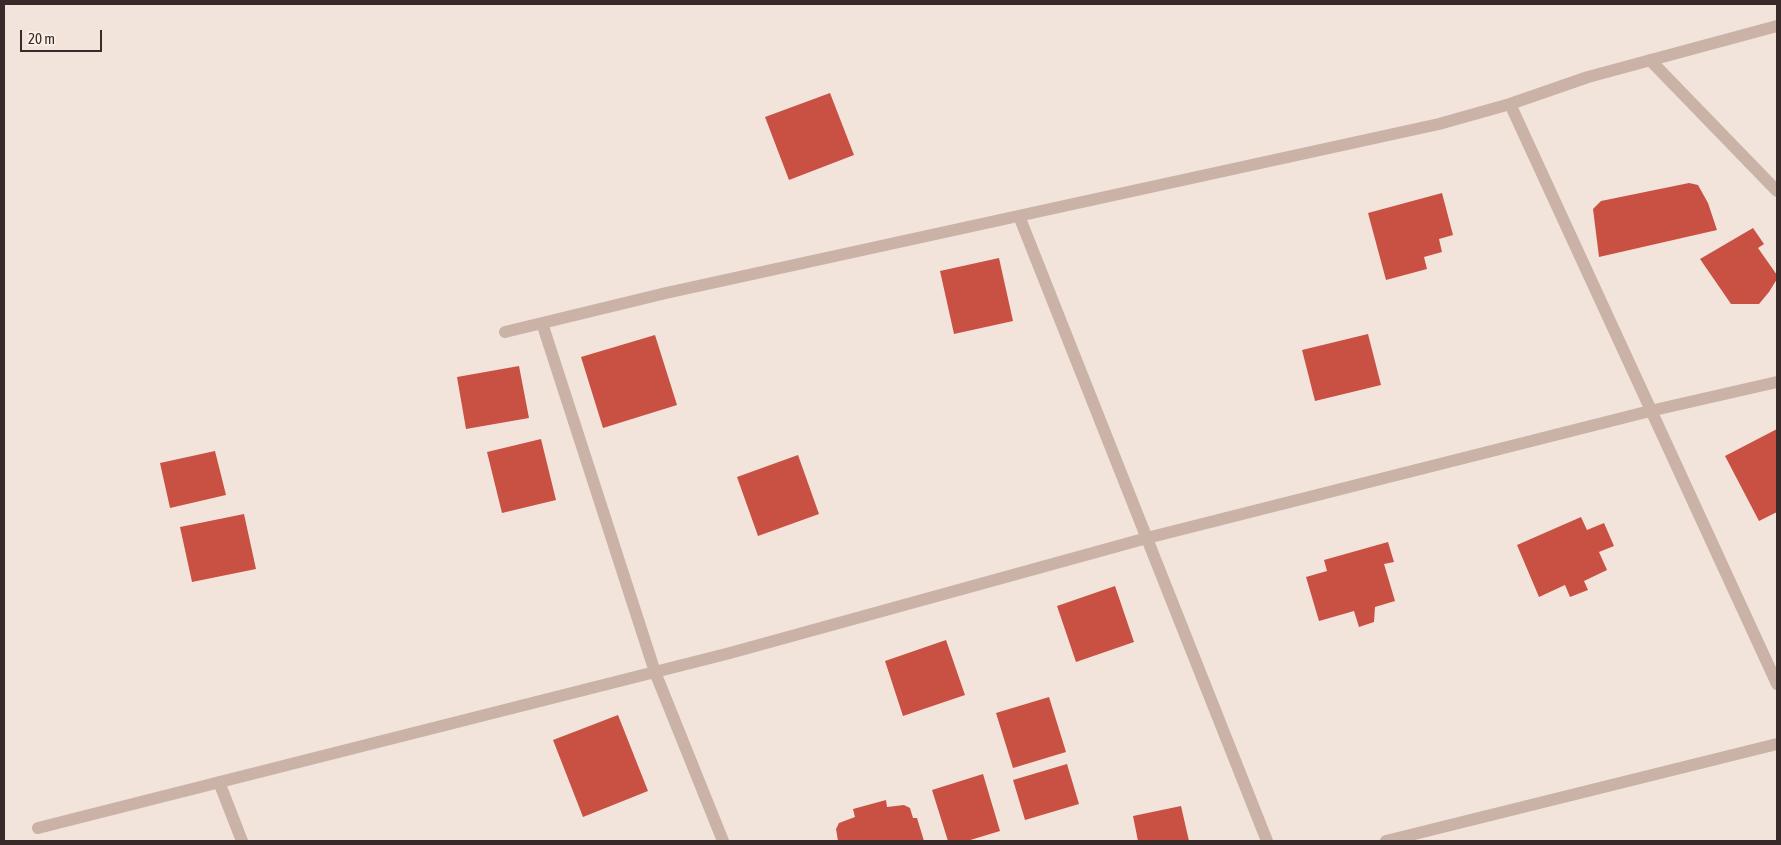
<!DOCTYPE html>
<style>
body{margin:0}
#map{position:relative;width:1781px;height:845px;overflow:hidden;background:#f2e4db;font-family:"Asap Condensed",sans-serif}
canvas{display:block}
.frame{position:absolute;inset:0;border:5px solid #372a28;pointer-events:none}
.scale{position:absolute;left:20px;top:30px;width:82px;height:22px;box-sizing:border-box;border:2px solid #372a28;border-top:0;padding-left:6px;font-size:15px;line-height:18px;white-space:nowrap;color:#372a28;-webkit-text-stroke:4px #faefe8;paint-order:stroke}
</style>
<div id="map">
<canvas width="1781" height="845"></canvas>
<div class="frame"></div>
<div class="scale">20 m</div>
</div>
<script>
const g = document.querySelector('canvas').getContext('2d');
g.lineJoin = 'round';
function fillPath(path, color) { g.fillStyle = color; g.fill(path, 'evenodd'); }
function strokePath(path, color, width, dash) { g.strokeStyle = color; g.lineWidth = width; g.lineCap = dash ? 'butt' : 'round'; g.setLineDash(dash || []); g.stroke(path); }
const building = new Path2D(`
 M830,93L854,155L789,180L765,117Z
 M1689,183L1698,185L1708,203L1717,230L1599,257L1593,209L1601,201Z
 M1442,193L1453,235L1439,239L1442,252L1424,257L1427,269L1386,280L1368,213Z
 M1753,228L1764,244L1758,248L1777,275V279L1769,292L1759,304H1731L1700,259Z
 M999,258L1013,321L954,334L940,271Z
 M1368,334L1381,385L1315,401L1302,350Z
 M655,335L677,405L603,428L581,357Z
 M519,366L529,418L466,429L457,377Z
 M1777,429V512L1759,521L1725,456Z
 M541,439L556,500L502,513L487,452Z
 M215,451L226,495L170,508L160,463Z
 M798,455L819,514L758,536L737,477Z
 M244,514L256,569L192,582L180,527Z
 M1581,517L1587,530L1604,523L1614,546L1599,552L1607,570L1584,581L1588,590L1570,597L1565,585L1539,597L1517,545Z
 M1388,542L1394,562L1384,564L1395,601L1375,607L1374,622L1359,627L1354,611L1319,621L1306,577L1327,571L1324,560Z
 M1115,586L1134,642L1076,662L1057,606Z
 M946,640L965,695L903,716L885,661Z
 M1049,697L1066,752L1013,768L996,713Z
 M618,715L648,791L583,817L553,740Z
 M1067,764L1079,804L1025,820L1013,780Z
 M983,774L1000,831L967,841H948L932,790Z
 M886,800L887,807L904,805L910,808L913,818H917L924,841H838L836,829L839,823L855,817L853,809Z
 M1181,806L1189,841H1138L1133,816Z`);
const minor = new Path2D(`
 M1650,60L1777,191
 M1510,104L1777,684
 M1019,216L1267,841
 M542,323L655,672L723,841
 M505,332L666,293L1439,124L1510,104L1588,77L1777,26
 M219,782L242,841
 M38,828L730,653L1147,538L1650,411L1777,382
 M1386,841L1777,744`);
fillPath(building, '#c95143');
strokePath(minor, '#cbb2a7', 12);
</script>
